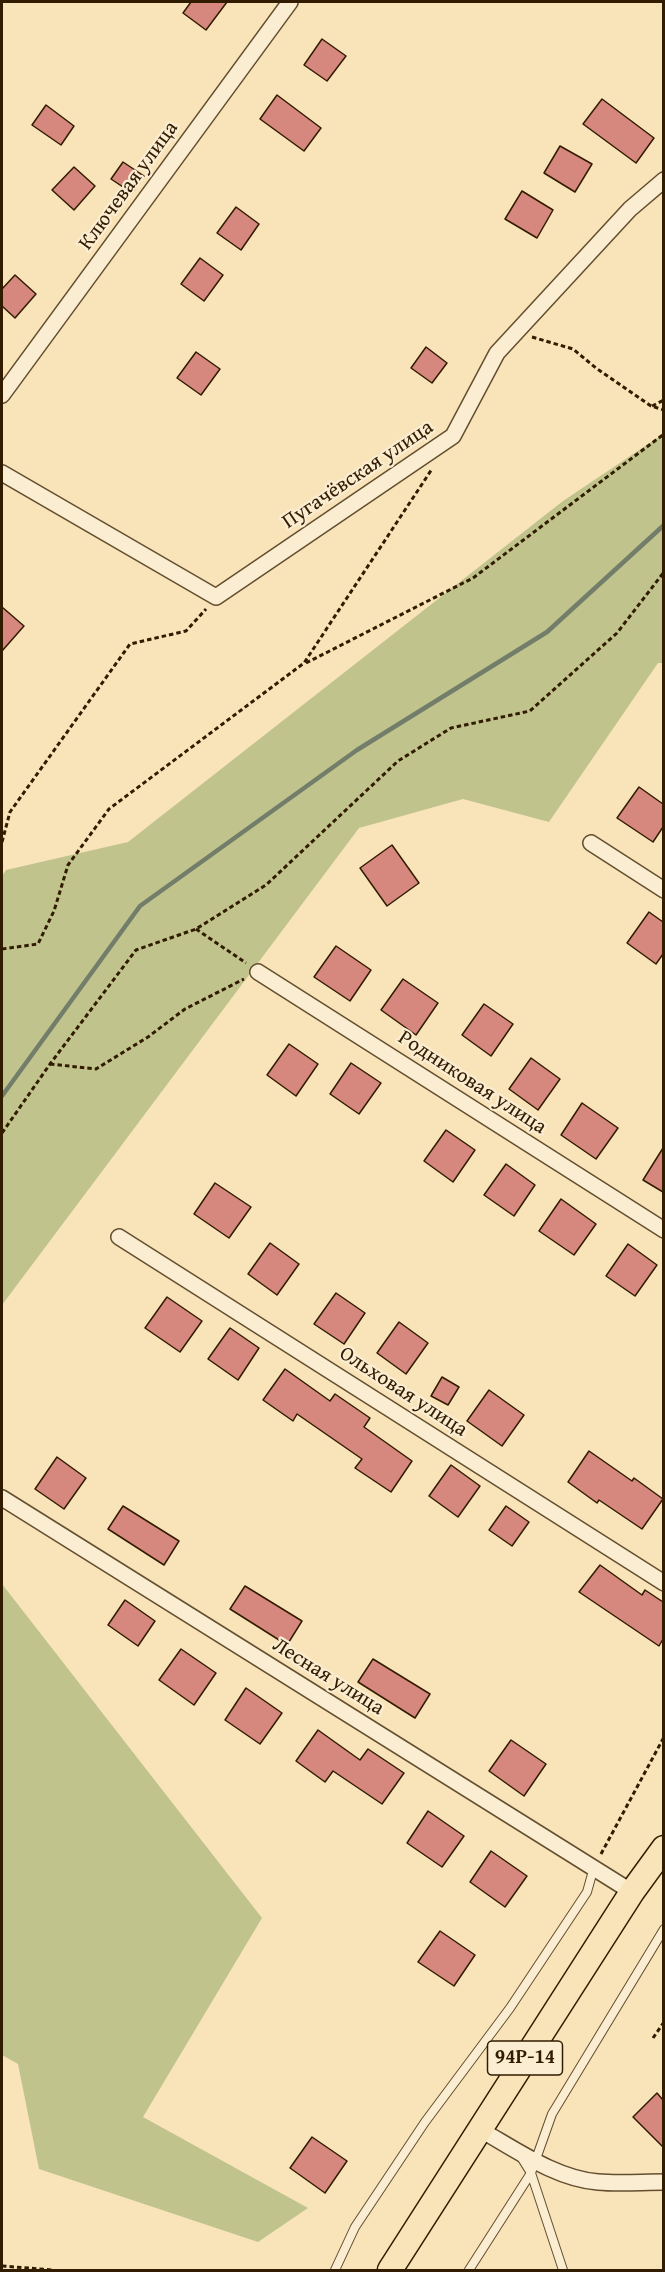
<!DOCTYPE html>
<meta charset="utf-8">
<style>
body{margin:0}
#map{position:relative;width:665px;height:2272px;overflow:hidden;background:#f9e4ba;font-family:"Gentium Book Plus",serif}
canvas{display:block}
.frame{position:absolute;inset:0;border:3px solid #311c00;pointer-events:none}
</style>
<div id="map">
<canvas width="665" height="2272"></canvas>
<div class="frame"></div>
</div>
<script>
const g = document.querySelector('canvas').getContext('2d');
g.lineJoin = 'round';
function fillPath(path, color) { g.fillStyle = color; g.fill(path, 'evenodd'); }
function strokePath(path, color, width, dash) { g.strokeStyle = color; g.lineWidth = width; g.lineCap = dash ? 'butt' : 'round'; g.setLineDash(dash || []); g.stroke(path); }
function drawText(font, color, halo, rows, align = 'center') {
  g.font = font + ' "Gentium Book Plus",serif'; g.lineWidth = 4.5; g.setLineDash([]); g.textBaseline = 'middle'; g.strokeStyle = halo; g.fillStyle = color; for (const [text, x, y, turn = 0] of rows) {
    g.save(); g.translate(x, y); g.rotate((+turn || 0) * Math.PI / 180); g.textAlign = isNaN(turn) ? turn : align; if (halo) g.strokeText(text, 0, 0); g.fillText(text, 0, 0); g.restore();
  }
}
const green = new Path2D(`
 M663,434V663H658L549,822L463,799L359,828L2,1305V876L6,870L128,842L563,501Z
 M2,1584L262,1918L143,2117L308,2208L258,2242L39,2169L18,2064L2,2055Z`);
const stream = new Path2D(`
 M2,1096L140,906L357,750L547,632L664,525`);
const building = new Path2D(`
 M191,2H227L206,30L183,13Z
 M322,39L346,56L327,81L304,65Z
 M277,95L321,128L304,151L260,119Z
 M602,99L654,138L636,163L583,124Z
 M46,105L74,126L61,145L32,125Z
 M560,146L592,164L575,192L544,173Z
 M123,162L144,176L132,193L111,179Z
 M74,167L95,186L74,210L52,190Z
 M522,191L553,210L537,238L505,219Z
 M236,207L259,224L241,250L217,233Z
 M200,258L223,275L204,301L181,284Z
 M15,275L36,294L15,318L2,306V289Z
 M426,347L447,363L432,383L411,368Z
 M196,352L220,369L201,395L177,378Z
 M2,607L24,626L2,651Z
 M639,787L663,804V827L653,842L617,818Z
 M392,845L419,883L387,906L360,868Z
 M649,912L663,922V954L656,964L627,943Z
 M336,946L371,970L350,1001L314,977Z
 M403,979L438,1003L416,1035L381,1010Z
 M484,1004L513,1024L491,1056L462,1035Z
 M289,1044L318,1064L296,1096L267,1075Z
 M531,1058L560,1079L538,1110L509,1089Z
 M351,1063L381,1083L359,1114L330,1094Z
 M582,1103L618,1128L596,1159L561,1135Z
 M446,1130L475,1150L453,1182L424,1161Z
 M663,1148V1192L643,1180Z
 M506,1164L535,1185L514,1216L484,1195Z
 M215,1183L251,1207L229,1238L194,1214Z
 M561,1199L596,1224L574,1255L539,1231Z
 M270,1243L299,1264L277,1295L248,1274Z
 M628,1244L657,1265L635,1296L606,1276Z
 M336,1293L365,1313L344,1344L314,1324Z
 M167,1297L202,1321L180,1352L145,1328Z
 M399,1322L428,1343L406,1374L377,1353Z
 M230,1328L259,1348L238,1380L208,1359Z
 M285,1369L330,1401L335,1394L370,1418L364,1427L412,1461L391,1492L355,1468L362,1459L297,1414L293,1421L263,1400Z
 M442,1377L459,1387L448,1405L431,1396Z
 M489,1390L524,1415L502,1446L467,1421Z
 M589,1451L632,1481L634,1478L663,1499L642,1529L599,1500L597,1503L568,1482Z
 M57,1457L86,1478L64,1509L35,1489Z
 M451,1465L480,1486L458,1517L429,1496Z
 M123,1506L179,1541L164,1565L108,1529Z
 M506,1506L529,1522L512,1546L489,1530Z
 M600,1565L642,1595L645,1590L663,1602V1639L659,1646L579,1592Z
 M245,1586L302,1621L287,1645L230,1609Z
 M125,1600L155,1621L138,1646L108,1625Z
 M181,1649L216,1673L194,1705L159,1680Z
 M373,1659L430,1694L415,1718L358,1682Z
 M246,1688L282,1713L260,1744L225,1720Z
 M318,1730L360,1760L368,1749L404,1773L382,1804L333,1771L325,1782L296,1761Z
 M511,1740L546,1764L524,1796L489,1771Z
 M428,1811L464,1836L442,1867L407,1843Z
 M491,1851L527,1876L505,1907L470,1882Z
 M440,1931L475,1955L454,1986L418,1962Z
 M657,2093L663,2100V2147L633,2117Z
 M312,2137L347,2161L325,2193L290,2168Z`);
const path = new Path2D(`
 M532,337L573,349L596,368L651,406L664,410
 M652,406L664,400
 M306,663L473,578L664,434
 M2,842L10,812L130,644L186,631L206,609
 M196,929L246,963
 M2,949L38,944L54,911L68,865L109,809L304,663L432,469
 M50,1064L96,1069L148,1037L185,1009L244,979
 M2,1133L50,1064L136,950L196,929L266,885L398,761L451,728L530,711L617,633L664,572
 M601,1854L664,1737
 M653,2038L664,2022
 M2,2266L53,2270`);
const service = new Path2D(`
 M521,2157L531,2173L563,2270
 M335,2270L355,2227L425,2122L510,2008L587,1892L594,1867
 M469,2270L531,2173L552,2114L664,1929`);
const minor = new Path2D(`
 M2,395L290,2
 M2,473L216,597L453,436L497,353L630,209L664,180
 M591,843L664,890
 M258,972L664,1230
 M119,1237L664,1583
 M2,1498L632,1892
 M479,2129C515,2149 556,2179 598,2182C619,2184 642,2182 664,2182`);
const primary = new Path2D(`
 M390,2270L632,1892L664,1848`);
const shields = [
 [525,2058,75]
];
const shieldNames = [
 ["94Р-14",525,2058]
];
const streetNames = [
 ["Ключевая улица",129,186,-54],
 ["Пугачёвская улица",358,475,-34],
 ["Родниковая улица",472,1083,33],
 ["Ольховая улица",403,1392,33],
 ["Лесная улица",328,1677,32]
];
fillPath(green, '#c1c38d');
strokePath(stream, '#727d6a', 4.5);
fillPath(building, '#d6877e');
strokePath(building, '#311c00', 1.5);
strokePath(service, '#634e2e', 10);
strokePath(minor, '#634e2e', 18);
strokePath(primary, '#311c00', 27);
strokePath(path, '#311c00', 3, [4.5, 3]);
strokePath(service, '#fbedd2', 8);
strokePath(minor, '#fbedd2', 15);
strokePath(primary, '#f9e4ba', 24);
for (const [x, y, w] of shields) { const box = new Path2D(); box.roundRect(x - w / 2, y - 17, w, 34, 4.5); g.fillStyle = '#fbedd2'; g.fill(box); strokePath(box, '#311c00', 1.5); }
drawText('bold 20px', '#311c00', null, shieldNames);
drawText('21px', '#311c00', '#fbedd2', streetNames);
</script>
